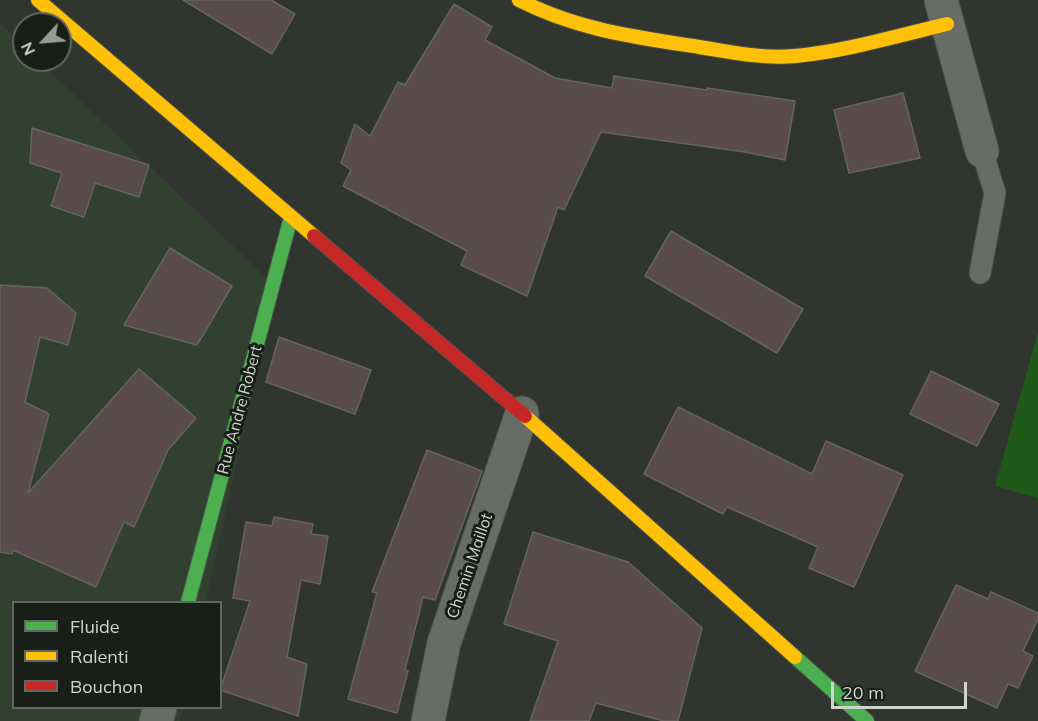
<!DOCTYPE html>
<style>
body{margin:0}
#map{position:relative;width:1038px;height:721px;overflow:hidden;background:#30362f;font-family:Mulish,sans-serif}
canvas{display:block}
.legend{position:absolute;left:12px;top:601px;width:210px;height:108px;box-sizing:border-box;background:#191e19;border:2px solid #616761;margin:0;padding:8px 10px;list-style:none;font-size:18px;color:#ced5cd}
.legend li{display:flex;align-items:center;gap:12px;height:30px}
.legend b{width:30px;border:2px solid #616761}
.north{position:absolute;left:12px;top:12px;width:60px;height:60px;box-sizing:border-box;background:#191e19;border:2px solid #616761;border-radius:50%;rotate:244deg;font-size:16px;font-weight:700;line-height:24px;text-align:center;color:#ced5cd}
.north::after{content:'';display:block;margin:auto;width:21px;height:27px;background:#979d96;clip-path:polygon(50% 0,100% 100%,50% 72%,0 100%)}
.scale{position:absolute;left:831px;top:682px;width:136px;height:27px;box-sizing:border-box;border:3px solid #ced5cd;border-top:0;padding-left:8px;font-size:18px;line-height:21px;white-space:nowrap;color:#ced5cd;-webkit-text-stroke:4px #191e19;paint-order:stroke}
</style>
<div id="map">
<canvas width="1038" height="721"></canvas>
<ul class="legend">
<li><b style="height:8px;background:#4caf50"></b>Fluide</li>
<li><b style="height:8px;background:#ffc107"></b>Ralenti</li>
<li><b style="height:8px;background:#c62828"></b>Bouchon</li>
</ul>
<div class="north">N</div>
<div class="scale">20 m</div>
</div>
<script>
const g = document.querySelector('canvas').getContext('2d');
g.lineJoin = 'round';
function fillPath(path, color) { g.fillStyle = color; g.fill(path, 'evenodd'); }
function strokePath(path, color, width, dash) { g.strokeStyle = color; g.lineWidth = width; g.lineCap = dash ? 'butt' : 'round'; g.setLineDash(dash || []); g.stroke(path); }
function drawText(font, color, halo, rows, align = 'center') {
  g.font = font + ' Mulish,sans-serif'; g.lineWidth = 6; g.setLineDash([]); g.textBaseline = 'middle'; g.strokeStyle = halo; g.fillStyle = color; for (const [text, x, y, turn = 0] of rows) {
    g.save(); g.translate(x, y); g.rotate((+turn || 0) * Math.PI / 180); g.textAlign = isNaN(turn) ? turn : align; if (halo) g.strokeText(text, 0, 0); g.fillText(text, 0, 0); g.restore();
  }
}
const built = new Path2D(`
 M0,23L24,46V60H38L275,286L206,602H14V708H183L180,721H0Z`);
const green = new Path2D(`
 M1038,332V498L995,486Z`);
const building = new Path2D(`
 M183,0H271L295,14L272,54Z
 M454,4L492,27L485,40L555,78L612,88L614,76L707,90V88L795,101L785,160L745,152L601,132L564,210L558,207L527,296L461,265L467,251L343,186L351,170L341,163L355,124L370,136L398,82L405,85Z
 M903,93L920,158L849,173L834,110Z
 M32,128L149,165L139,197L95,183L84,217L51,206L62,173L30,163Z
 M671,231L803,309L777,353L645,276Z
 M170,248L232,286L197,345L124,325Z
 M0,285L47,288L76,313L68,345L40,337L25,402L49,414L28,493L139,369L196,418L168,450L134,527L124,522L96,587L13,550L12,554L0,552Z
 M279,337L371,370L355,414L266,382Z
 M931,371L999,404L977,446L910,414Z
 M678,407L812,474L826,441L903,475L854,587L809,568L818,547L727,507L723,514L644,474Z
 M427,450L482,471L435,600L423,597L405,670L408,671L397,713L348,699L377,593L372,592Z
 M274,517L313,524L311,534L328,536L320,584L301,580L287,657L307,664L298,716L220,690L250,601L233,598L246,522L272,526Z
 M533,532L628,562L702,628L678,721H664L596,703L589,721H530L558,641L504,624Z
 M956,585L988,599L991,592L1038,613V619L1023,651L1033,656L1018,688L1008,684L997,708L915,671Z`);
const lane = new Path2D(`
 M980,273L995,193L982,151`);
const street = new Path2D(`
 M941,0L982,151
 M156,721L160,708
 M428,721L444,643L522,413`);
const fast = new Path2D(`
 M188,602L291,217
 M795,657L867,721`);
const slow = new Path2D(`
 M38,0L314,236
 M519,0C578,30 635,37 699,47C731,52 763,59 795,56C846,51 897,36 947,24
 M525,416L795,657`);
const jam = new Path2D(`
 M314,236L525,416`);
const streetNames = [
 ["Rue Andre Robert",240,410,-75],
 ["Chemin Maillot",470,566,-71]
];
fillPath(built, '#324030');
fillPath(green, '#205a1b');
fillPath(building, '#5a4b4c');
strokePath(building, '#656462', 1.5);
strokePath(lane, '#4c524b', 23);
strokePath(street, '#4c524b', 35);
strokePath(fast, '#4c524b', 16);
strokePath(slow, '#4c524b', 16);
strokePath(jam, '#4c524b', 16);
strokePath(lane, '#676c66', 21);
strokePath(street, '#676c66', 33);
strokePath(fast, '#4caf50', 14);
strokePath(slow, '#ffc107', 14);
strokePath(jam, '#c62828', 14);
drawText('16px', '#ced5cd', '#191e19', streetNames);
</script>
